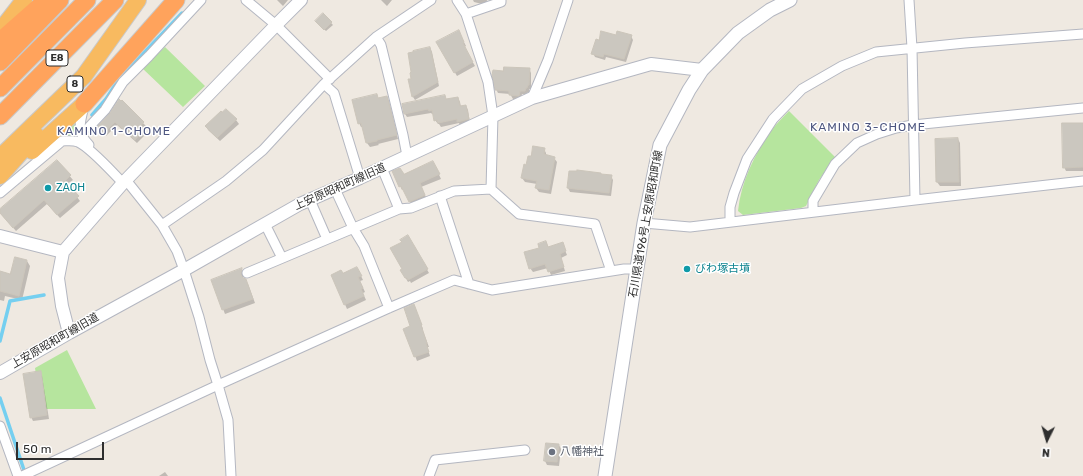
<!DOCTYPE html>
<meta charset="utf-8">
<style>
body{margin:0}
#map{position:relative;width:1083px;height:476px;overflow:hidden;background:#efe9e1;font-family:Rubik,sans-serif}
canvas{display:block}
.north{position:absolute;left:1027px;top:420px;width:40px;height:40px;-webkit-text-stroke:3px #fff;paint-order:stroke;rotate:185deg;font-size:11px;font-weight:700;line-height:16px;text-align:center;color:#2e2e2e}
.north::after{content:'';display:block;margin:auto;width:14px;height:18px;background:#2e2e2e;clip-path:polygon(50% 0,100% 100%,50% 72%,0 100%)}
.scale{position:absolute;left:16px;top:442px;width:88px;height:18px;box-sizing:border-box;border:2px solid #2e2e2e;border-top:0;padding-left:5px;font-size:12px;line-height:14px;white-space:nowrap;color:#2e2e2e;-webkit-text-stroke:3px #fff;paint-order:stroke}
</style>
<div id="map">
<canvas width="1083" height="476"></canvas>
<div class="north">N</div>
<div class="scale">50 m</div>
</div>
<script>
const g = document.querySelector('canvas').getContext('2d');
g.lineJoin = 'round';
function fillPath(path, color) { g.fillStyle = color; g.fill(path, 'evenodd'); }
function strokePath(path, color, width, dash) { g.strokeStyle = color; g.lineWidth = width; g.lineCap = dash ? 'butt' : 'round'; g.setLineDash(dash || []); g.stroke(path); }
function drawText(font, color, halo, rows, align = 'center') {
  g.font = font + ' Rubik,"Noto Sans JP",sans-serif'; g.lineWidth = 3; g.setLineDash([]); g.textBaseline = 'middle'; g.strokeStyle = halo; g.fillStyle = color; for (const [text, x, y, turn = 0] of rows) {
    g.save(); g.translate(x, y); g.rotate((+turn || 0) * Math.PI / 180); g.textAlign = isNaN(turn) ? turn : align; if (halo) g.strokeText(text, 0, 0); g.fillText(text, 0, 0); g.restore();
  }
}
const green = new Path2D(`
 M165,47L205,86L183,107L142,68Z
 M789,111L835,157L819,180L806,206L801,208L743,215L738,211C741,182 754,155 771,131C776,124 783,117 789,111Z
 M77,119L76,127L77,137C66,133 57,139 47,144Z
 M67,350L96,409H41L35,368Z`);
const shadow = new Path2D(`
 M277,0H288L283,6Z
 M381,0H392L387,6Z
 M473,0H487L486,5L474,2Z
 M323,14L333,25L326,31L317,22Z
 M461,36L466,46L464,47L475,66L457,76L437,42Z
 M631,36L633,40L626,62L606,57L605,60L595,57L593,53L617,37Z
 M430,48L432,52L439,86L415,100L413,97L412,80Z
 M529,69L531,73V89H529V92H528L527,95L522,94L521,99H513L510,94L498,93L496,89L504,72Z
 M387,97L389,101L398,139L378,144L379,145L370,147L367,143L363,127H361L359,123L379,99Z
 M458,98L460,102L461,107L466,106L468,110L470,123L460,126L459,123L441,127L439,124H438L435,120L434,114H432L431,113L407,117L405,114L447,100Z
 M122,101L143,123L146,126L141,131L145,135L137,143L117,125L106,136L101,131L98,127Z
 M226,110L236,120L239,124L220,141L208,130L206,126Z
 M1083,124V171H1066L1064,167Z
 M958,139L960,143L961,186H940L937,182L936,140Z
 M544,149L546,153V156L554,158L557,162L551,194L539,192L536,188L537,184L525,182L522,178L527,166L532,158Z
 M57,161L73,180L67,184L80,201L60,218L47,204L16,231L2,215L0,211Z
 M435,166L441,179L421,187L427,199L412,206L404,189L402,190L400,186L404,176Z
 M601,175L611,176L613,180L611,196L570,192L568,188Z
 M408,237L429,273L411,283L410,281L408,282L401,270L403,269Z
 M546,242L549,248H564L567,255L561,258L565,271L551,275L548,268L533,272L530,268L540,248Z
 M27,261L30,266L22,300L5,296L4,301L0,300V272L11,275Z
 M241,269L244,273L243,279L248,284L255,303L225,314L212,281Z
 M359,272L363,280L360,281L365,292L363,293L366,300L347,309L332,275Z
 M414,305L423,329H422L429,347H427L430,356L417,361L405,329L411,327Z
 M40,372L42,376L49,419L33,421L31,417Z
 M559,445L561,449L559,466L547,465L545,461Z
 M165,472L168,476H159Z`);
const stream = new Path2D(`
 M92,115L106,99L119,79L182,13
 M0,341L10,301L44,295
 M0,398L25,473`);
const building = new Path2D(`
 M323,13L332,22L324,30L315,21Z
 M459,30L464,42L463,43L473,62L454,73L436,42Z
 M601,31L616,35L617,31L632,35L624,59L604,54L603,57L591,54L596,39L599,40Z
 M430,47L438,82L412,97L408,79H411L410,73L411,72L408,53L413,52V51Z
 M504,67L530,68L529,85H528L527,88H526L525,91H520L519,96L509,95V91L495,90L492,75L493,70L503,71Z
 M377,94L378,98L387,96L397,135L377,140V141L366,143L361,123L358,124L352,100Z
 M445,95L446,99L458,97L460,106L466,105L469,119L457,122V119L438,123L437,120L434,121L432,110L429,111L428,109L404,114L402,104Z
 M119,99L121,101L122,100L144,122L139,127L143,131L135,140L115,122L104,133L97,127L110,113Z
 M226,109L237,119L217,138L205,126L221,111L222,112Z
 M1062,123H1083V167L1063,168Z
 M958,138L959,182H936L935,139Z
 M533,146L545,148L544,154L555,157L549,190L535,188L537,181L521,178L524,164L526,165L528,156H531Z
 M57,160L71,175L65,181L79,196L57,215L44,200L13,228L0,213V209Z
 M433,161L440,174L420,183L425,195L409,202L401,186L399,187L392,171L400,168L404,174Z
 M577,170L601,173V174L612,175L609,193L567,188L569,171H577Z
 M408,235L428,269L408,280L407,278H405L400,270L402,269L390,248L402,242L400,240Z
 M546,241L548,247L563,242L566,251L560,254L564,267L548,272L545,264L529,269L524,252L539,248L538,244Z
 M15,257L27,260L19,296L0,291V271L10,274Z
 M357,267L362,276L358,277L363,288L361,289L364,296L344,305L331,275L341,270L343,273Z
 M242,268L241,275L243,278L246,279L253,299L222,310L211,280Z
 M414,304L422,325H421L427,343H426L429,352L414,357L403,329L410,326L404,308Z
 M41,371L47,415L30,418L23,374Z
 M546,443L559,444L557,462L544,461Z`);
const minor = new Path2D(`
 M246,0L276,25L330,79
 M457,0L466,14L488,82L493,116L491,189
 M909,0L912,48L915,200L1083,181
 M466,14L501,2V0
 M376,37L381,45L403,135L407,156
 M324,84L334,93L360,178
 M532,98L548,60L568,0
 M84,106C80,123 76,132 89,145
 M89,127L105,110L123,82L149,56L201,0
 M382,168L399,209
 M126,180L162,225L177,251L184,270L199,317L210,360L218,385L228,420L231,476
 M335,189L353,228L364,246L389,308
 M0,193L62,141C67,141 73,140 78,142C91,148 112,172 123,183
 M440,196L469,284
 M310,200L327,239
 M813,212V201L835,164L857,143L877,134L896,128L913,125L1083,108
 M730,222V207L734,193L747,159L773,119L802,89L842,66L876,52L965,43L1083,34
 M644,223L690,227L915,200
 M265,224L282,258
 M162,225L226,181L263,150L324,84L376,37L431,0
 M247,273L399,209L411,208L454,191L491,189L519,214L595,224L611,271
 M0,426L18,476
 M22,476L218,385L389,308L454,280L492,290L624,269H637
 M429,476L435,460L525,450`);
const tertiary = new Path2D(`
 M0,236L63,252L123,183L276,25L301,0
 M63,252L58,278L62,306L69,333
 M0,373L69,333L184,270L300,204L360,178L532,98L651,64L702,70`);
const secondary = new Path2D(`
 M605,476L644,223L660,145L689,90L702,70L738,33L770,10L790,0`);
const trunk = new Path2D(`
 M0,31L24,0
 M32,151L84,104
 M0,157L84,76L138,0
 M0,176L36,135`);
const motorway = new Path2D(`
 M0,41L42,4
 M0,62L60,0
 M0,88L87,0
 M84,104L176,0
 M0,116L115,0`);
const markers = [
 [48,188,4,"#0f9aa8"],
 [687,269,4,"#0f9aa8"],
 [552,452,4,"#6b7280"]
];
const shields = [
 [57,58,22],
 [75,84,16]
];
const shieldNames = [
 ["E8",57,58],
 ["8",75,84]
];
const streetNames = [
 ["上安原昭和町線旧道",340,187,-24],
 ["石川県道196号上安原昭和町線",646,224,-80],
 ["上安原昭和町線旧道",55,341,-30]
];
const cultureNames = [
 ["ZAOH",56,188],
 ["びわ塚古墳",695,269]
];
const worshipNames = [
 ["八幡神社",560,452]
];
const neighbourhoodNames = [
 ["KAMINO 3-CHOME",868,128],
 ["KAMINO 1-CHOME",114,132]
];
fillPath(green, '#b6e59e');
fillPath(shadow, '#0003');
strokePath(stream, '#75cff0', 3.5);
fillPath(building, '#cbc7bf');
strokePath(building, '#cbc5ba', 1);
strokePath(minor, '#b4b7c1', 11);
strokePath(tertiary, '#b4b7c1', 14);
strokePath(secondary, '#b4b7c1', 15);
strokePath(trunk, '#c9c9c9', 18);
strokePath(motorway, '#c9c9c9', 19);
strokePath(minor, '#fff', 9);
strokePath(tertiary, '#fff', 12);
strokePath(secondary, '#fff', 13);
strokePath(trunk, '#f8ba60', 16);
strokePath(motorway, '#ffa35c', 17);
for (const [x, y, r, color] of markers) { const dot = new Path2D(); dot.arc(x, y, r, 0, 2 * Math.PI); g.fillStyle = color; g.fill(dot); strokePath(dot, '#fff', 1.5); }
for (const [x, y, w] of shields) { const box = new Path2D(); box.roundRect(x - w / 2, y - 8, w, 16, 3); g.fillStyle = '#fff'; g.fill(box); strokePath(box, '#2e2e2e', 1); }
drawText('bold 10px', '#2e2e2e', null, shieldNames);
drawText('11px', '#2e2e2e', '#fff', streetNames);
drawText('11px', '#0d838f', '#fff', cultureNames, 'left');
drawText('11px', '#5b616d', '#fff', worshipNames, 'left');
g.letterSpacing = '1px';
drawText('12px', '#4d5680', '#fff', neighbourhoodNames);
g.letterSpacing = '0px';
</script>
